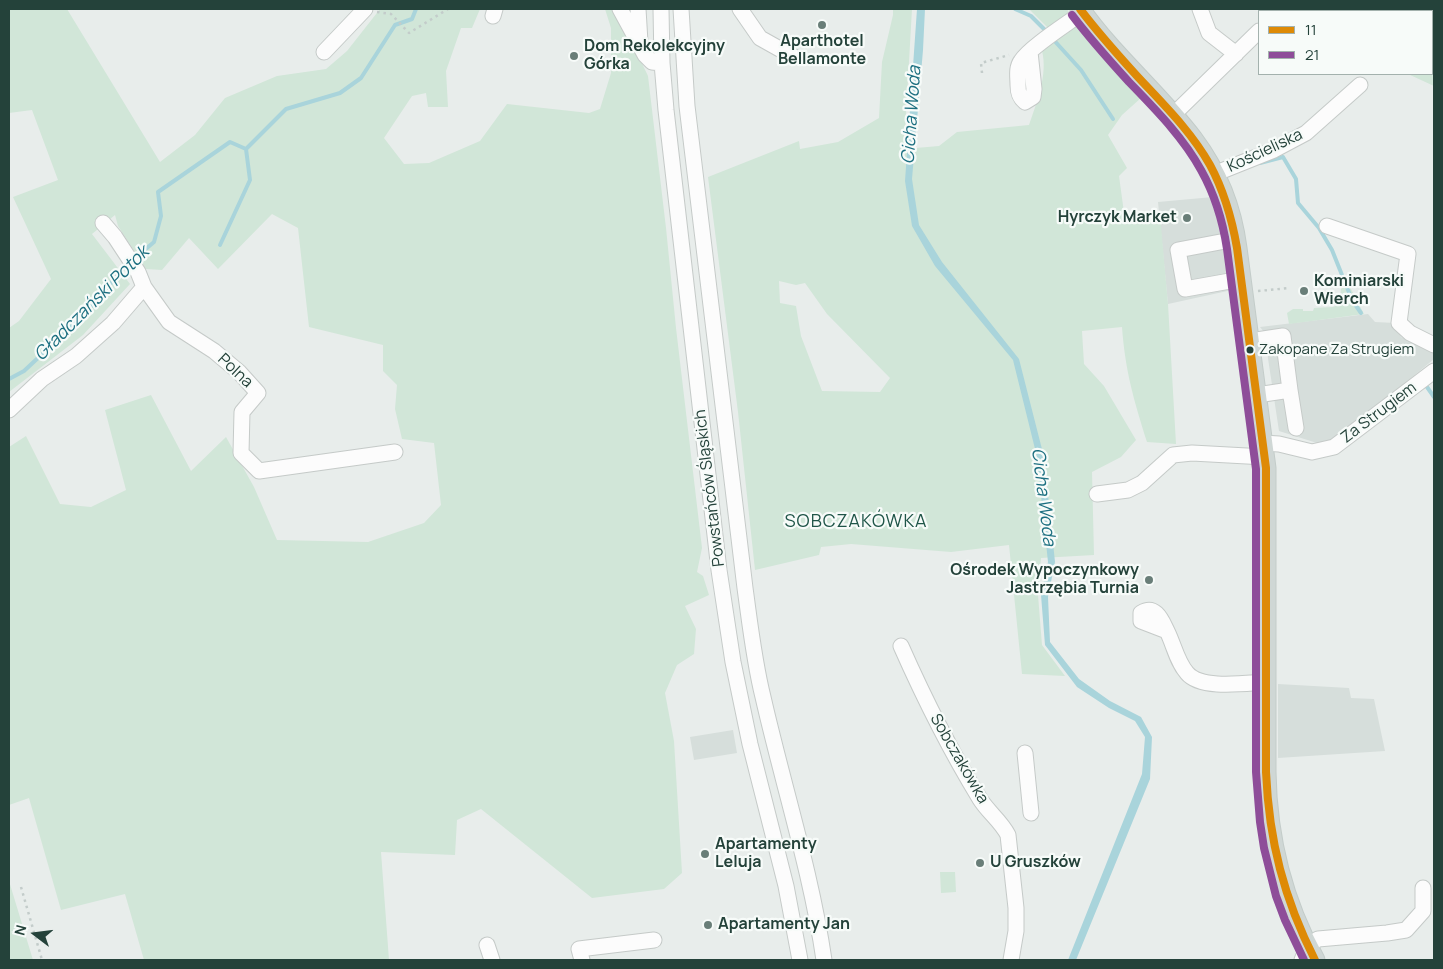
<!DOCTYPE html>
<meta charset="utf-8">
<style>
body{margin:0}
#map{position:relative;width:1443px;height:969px;overflow:hidden;background:#e8edeb;font-family:Manrope,sans-serif}
canvas{display:block}
.frame{position:absolute;inset:0;border:10px solid #24423a;pointer-events:none}
.legend{position:absolute;left:1258px;top:10px;width:175px;height:65px;box-sizing:border-box;background:#f7fbf9;border:1px solid #a3b1ad;margin:0;padding:6px 9px;list-style:none;font-size:15px;color:#24423a}
.legend li{display:flex;align-items:center;gap:10px;height:25px}
.legend b{width:25px;border:1px solid #a3b1ad}
.north{position:absolute;left:10px;top:909px;width:50px;height:50px;-webkit-text-stroke:4px #f7fbf9;paint-order:stroke;rotate:285deg;font-size:14px;font-weight:700;line-height:20px;text-align:center;color:#24423a}
.north::after{content:'';display:block;margin:auto;width:18px;height:22px;background:#24423a;clip-path:polygon(50% 0,100% 100%,50% 72%,0 100%)}
</style>
<div id="map">
<canvas width="1443" height="969"></canvas>
<div class="frame"></div>
<ul class="legend">
<li><b style="height:6px;background:#de8a06"></b>11</li>
<li><b style="height:6px;background:#8e4d99"></b>21</li>
</ul>
<div class="north">N</div>
</div>
<script>
const g = document.querySelector('canvas').getContext('2d');
g.lineJoin = 'round';
function fillPath(path, color) { g.fillStyle = color; g.fill(path, 'evenodd'); }
function strokePath(path, color, width, dash) { g.strokeStyle = color; g.lineWidth = width; g.lineCap = dash ? 'butt' : 'round'; g.setLineDash(dash || []); g.stroke(path); }
function drawText(font, color, halo, rows, align = 'center') {
  g.font = font + ' Manrope,sans-serif'; g.lineWidth = 4.5; g.setLineDash([]); g.textBaseline = 'middle'; g.strokeStyle = halo; g.fillStyle = color; for (const [text, x, y, turn = 0] of rows) {
    g.save(); g.translate(x, y); g.rotate((+turn || 0) * Math.PI / 180); g.textAlign = isNaN(turn) ? turn : align; if (halo) g.strokeText(text, 0, 0); g.fillText(text, 0, 0); g.restore();
  }
}
const built = new Path2D(`
 M1213,197L1222,225L1232,290L1168,304L1158,202Z
 M1368,314L1375,322L1395,323L1401,337L1434,352V359L1339,438L1317,443L1279,431L1264,332L1260,327Z
 M1278,684L1349,688L1351,698L1374,699L1385,751L1278,758Z
 M733,730L737,753L694,760L690,737Z`);
const green = new Path2D(`
 M9,9H67L160,162L195,135L225,98L277,76L326,69L347,51L380,9H480L472,28H461L446,71L448,107H428L426,93L412,96L384,138L404,164L429,163L480,141L507,104L589,113L600,109L611,73V28L605,9H616L648,76L666,228L676,328L702,548L697,572L703,576L709,595L685,606L696,629L694,654L677,665L665,693L674,741L682,873L664,889L592,898L481,809L457,820L455,855L381,852L389,960H144L125,894L61,910L29,798L9,805V447L26,436L60,504L91,507L126,490L105,410L151,395L191,471L226,437L254,487L277,540L368,542L424,523L441,505L434,443L402,439L395,409L397,385L383,371V345L309,327L298,228L272,214L218,269L189,238L162,270L146,269L118,226L115,215L92,234L130,284L83,335L9,392V328L19,321L51,279L13,197L58,180L32,110L9,113Z
 M893,9H912L904,149L939,146L957,132L1029,125C1037,102 1048,74 1042,51L1077,24L1141,98L1122,115L1108,135L1127,168L1119,176L1125,220L1160,215L1168,304L1176,444L1147,442C1134,401 1125,370 1122,327L1082,331L1084,364L1104,386L1136,440L1121,457L1092,472L1094,555L1041,558L1038,595L1042,645L1065,676L1022,674L1009,545L951,552L851,544L821,547L819,555L755,570L738,412L708,177L799,141L800,149L838,142L879,118L882,62L893,15ZM779,281L796,285L805,283L827,314L890,378L880,392L822,391L801,336L796,306L780,303Z
 M1029,9H1067L1070,14L1049,29Z
 M1425,9H1434V86L1408,74H1432V11H1423Z
 M1339,266L1364,314L1289,324L1287,313L1293,309H1303V311H1313L1314,308L1333,307L1340,304L1341,287Z
 M940,872H955L956,892L941,893Z
 M9,881L33,960H9Z`);
const water = new Path2D(`
 M917,9H925L923,50L912,179L919,225L942,262L1019,359L1044,457L1055,562L1048,597L1050,642L1079,679L1110,701L1141,717L1152,737L1150,779L1076,960H1068L1142,774L1145,737L1135,721L1109,708L1077,687L1045,645L1041,595L1048,562L1037,457L1013,360L935,266L912,226L905,181Z`);
const stream = new Path2D(`
 M1015,9L1031,16L1047,32
 M1051,37L1081,70L1113,119
 M1260,163L1283,157L1296,179L1298,203L1319,228L1332,250L1352,300L1361,313
 M220,245L250,180L246,149
 M134,259L154,242L161,216L158,192L230,142L246,149L286,109L340,93L361,78L395,25L412,19L416,9
 M9,379L24,371L84,315L128,263
 M1427,387L1434,397`);
const path = new Path2D(`
 M1412,11L1414,9
 M377,12L391,14L409,33L448,9
 M982,73L981,63L1009,55
 M1258,291L1289,288
 M21,887L42,960`);
const minor = new Path2D(`
 M620,9L645,55L652,62L662,63
 M638,9L640,42
 M661,9L662,63L666,110L719,570L733,662L750,744L786,886L800,960
 M681,9L687,106L745,588C750,624 754,661 763,697C783,785 811,871 824,960
 M740,9L760,38L794,57
 M1200,9L1209,33L1236,54
 M1279,11L1281,9
 M493,16L495,9
 M324,52L365,9
 M1030,52L1034,89L1033,97L1025,102C1019,97 1018,92 1018,85C1018,77 1016,68 1021,61C1030,47 1067,24 1083,12
 M1173,115L1259,31
 M1214,174L1274,150L1306,133L1360,85
 M103,223L115,237L138,272L144,287L169,322L214,351L239,372L258,393L242,412L241,453L259,471L395,452
 M1327,226L1408,254L1399,323L1410,333L1434,345
 M1236,239L1178,250L1185,289L1241,279
 M1250,341L1283,336L1290,390L1257,395
 M1290,390L1296,428
 M9,410L42,379L76,356L113,323L144,287
 M1263,443L1279,444L1312,452L1334,447L1434,371
 M1097,494L1128,490L1142,483L1173,455L1192,453L1265,457
 M1167,631C1162,621 1156,604 1141,613V621L1167,631C1174,645 1177,662 1187,673C1201,690 1246,683 1266,682
 M901,646C924,698 950,750 980,799C988,812 1001,821 1008,835L1016,908V931L1011,960
 M1025,753L1031,813
 M487,945L492,960
 M582,960L579,949L654,940
 M1302,960L1308,946L1318,939L1387,933L1406,930L1423,911V888`);
const major = new Path2D(`
 M1080,9C1113,56 1158,93 1193,139C1217,171 1232,209 1237,248L1266,468V772C1267,839 1283,902 1315,960`);
const bus1 = new Path2D(`
 M1080,9C1098,33 1117,54 1137,76C1163,104 1191,131 1210,165C1224,191 1232,219 1237,248L1266,468V772C1269,841 1284,899 1315,960`);
const bus2 = new Path2D(`
 M1072,15C1090,39 1109,60 1129,82C1155,109 1183,137 1201,170C1215,195 1223,222 1227,249L1256,469V772L1260,822L1264,848L1276,896L1285,920L1304,960`);
const markers = [
 [822,25,5,"#697e78"],
 [574,56,5,"#697e78"],
 [1187,218,5,"#697e78"],
 [1304,291,5,"#697e78"],
 [1250,350,4.5,"#24423a"],
 [1149,580,5,"#697e78"],
 [705,854,5,"#697e78"],
 [980,863,5,"#697e78"],
 [708,925,5,"#697e78"]
];
const busNames = [
 ["Zakopane Za Strugiem",1259,350]
];
const poiNames = [
 ["Aparthotel",822,42,"center"],
 ["Bellamonte",822,60,"center"],
 ["Dom Rekolekcyjny",584,47],
 ["Górka",584,65],
 ["Hyrczyk Market",1177,218,"right"],
 ["Kominiarski",1314,282],
 ["Wierch",1314,300],
 ["Ośrodek Wypoczynkowy",1139,571,"right"],
 ["Jastrzębia Turnia",1139,589,"right"],
 ["Apartamenty",715,845],
 ["Leluja",715,863],
 ["U Gruszków",990,863],
 ["Apartamenty Jan",718,925]
];
const streetNames = [
 ["Kościeliska",1265,151,-25],
 ["Polna",235,371,43],
 ["Za Strugiem",1379,413,-37],
 ["Powstańców Śląskich",710,488,-97],
 ["Sobczakówka",959,759,60]
];
const waterNames = [
 ["Cicha Woda",912,115,-86],
 ["Gładczański Potok",92,304,-45],
 ["Cicha Woda",1043,497,83]
];
const neighbourhoodNames = [
 ["SOBCZAKÓWKA",856,522]
];
fillPath(built, '#d6dedb');
fillPath(green, '#d1e6d8');
fillPath(water, '#a9d4db');
strokePath(stream, '#a9d4db', 4);
strokePath(minor, '#c5cac8', 17);
strokePath(major, '#c3ccc9', 21);
strokePath(path, '#c3ccca', 2.5, [2.5, 4]);
strokePath(minor, '#fcfcfc', 15);
strokePath(major, '#cfd7d5', 19);
strokePath(bus1, '#de8a06', 8);
strokePath(bus2, '#8e4d99', 8);
for (const [x, y, r, color] of markers) { const dot = new Path2D(); dot.arc(x, y, r, 0, 2 * Math.PI); g.fillStyle = color; g.fill(dot); strokePath(dot, '#f7fbf9', 2); }
drawText('15px', '#24423a', '#f7fbf9', busNames, 'left');
drawText('bold 16px', '#24423a', '#f7fbf9', poiNames, 'left');
drawText('16px', '#24423a', '#f7fbf9', streetNames);
drawText('italic 18px', '#1c6f80', '#f7fbf9', waterNames);
g.letterSpacing = '1px';
drawText('18px', '#1f5548', '#f7fbf9', neighbourhoodNames);
g.letterSpacing = '0px';
</script>
